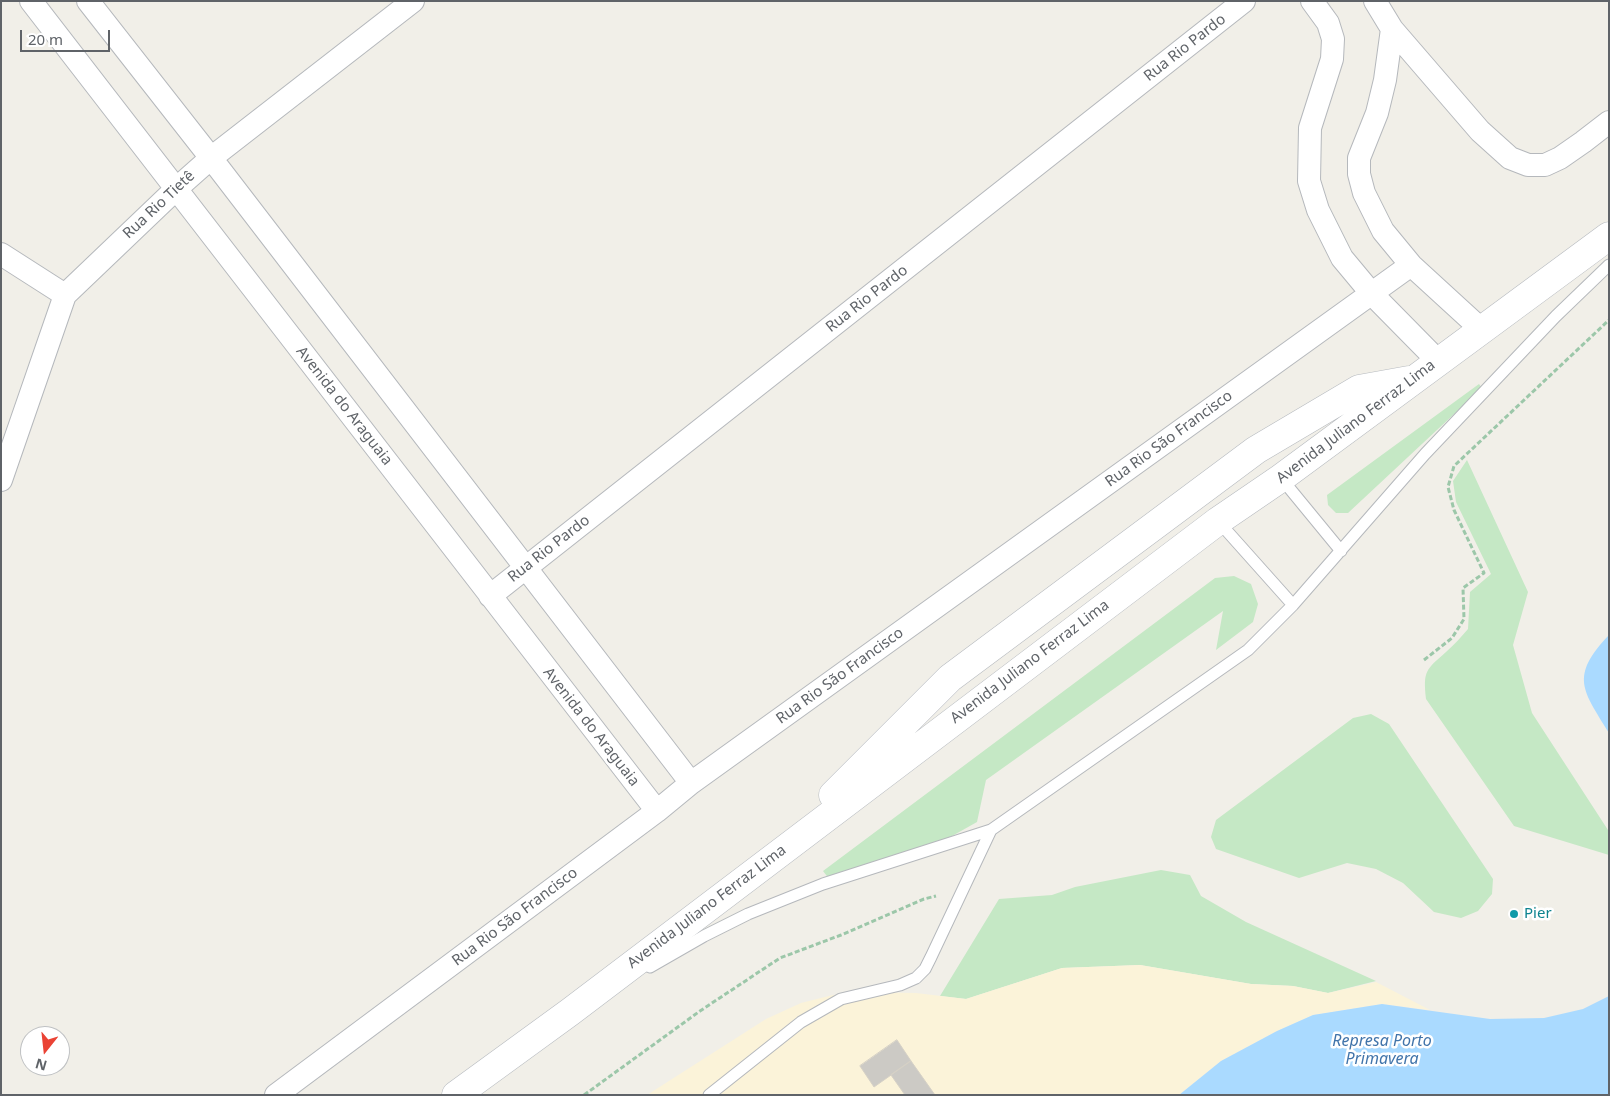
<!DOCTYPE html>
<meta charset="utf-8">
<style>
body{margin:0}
#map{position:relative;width:1610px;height:1096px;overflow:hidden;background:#f1efe8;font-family:"Noto Sans",sans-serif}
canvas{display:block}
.frame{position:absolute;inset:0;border:2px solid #5f6368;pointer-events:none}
.north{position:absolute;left:20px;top:1026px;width:50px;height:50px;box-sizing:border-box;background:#fff;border:1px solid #bfc1c3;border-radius:50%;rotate:196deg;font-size:14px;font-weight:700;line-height:20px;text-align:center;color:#5f6368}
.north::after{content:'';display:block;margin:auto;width:18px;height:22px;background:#ea4335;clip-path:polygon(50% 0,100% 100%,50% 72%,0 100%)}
.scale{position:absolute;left:20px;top:30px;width:90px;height:22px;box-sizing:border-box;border:2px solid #5f6368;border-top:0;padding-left:6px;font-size:15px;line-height:18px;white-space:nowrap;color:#5f6368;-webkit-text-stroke:4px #fff;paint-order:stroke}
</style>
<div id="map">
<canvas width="1610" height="1096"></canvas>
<div class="frame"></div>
<div class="north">N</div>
<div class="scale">20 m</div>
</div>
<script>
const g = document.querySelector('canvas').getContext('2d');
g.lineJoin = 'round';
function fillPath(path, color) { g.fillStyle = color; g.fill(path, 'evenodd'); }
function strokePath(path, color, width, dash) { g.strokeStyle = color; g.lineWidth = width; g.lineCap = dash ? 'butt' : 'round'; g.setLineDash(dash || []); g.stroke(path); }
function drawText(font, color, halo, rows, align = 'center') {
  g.font = font + ' "Noto Sans",sans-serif'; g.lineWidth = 5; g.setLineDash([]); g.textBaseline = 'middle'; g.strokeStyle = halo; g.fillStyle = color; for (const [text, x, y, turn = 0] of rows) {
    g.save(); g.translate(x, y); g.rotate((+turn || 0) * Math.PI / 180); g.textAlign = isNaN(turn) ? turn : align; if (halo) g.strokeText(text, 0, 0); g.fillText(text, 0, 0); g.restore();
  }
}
const green = new Path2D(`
 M1479,384L1482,388L1348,513H1336L1328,505L1327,495Z
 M1467,460L1528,592L1513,645L1532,713L1608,830L1609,855L1514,826L1426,699C1423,670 1426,670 1446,652C1454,645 1461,637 1468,629L1470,592L1491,574L1456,502L1453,481Z
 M1234,576L1251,584L1258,604L1253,622L1216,650L1223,611L986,780L977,822L945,840L830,880L823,871L1215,578Z
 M1371,714L1389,724L1493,879L1492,894L1478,911L1461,918L1434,912L1403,883L1376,869L1347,863L1299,878L1216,849L1211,837L1216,820L1353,718Z
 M1161,870L1190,875L1201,896L1246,922L1376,981L1328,993L1293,986L1251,984L1140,965L1062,968L966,999L940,996L999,899L1052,895L1075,887Z`);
const sand = new Path2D(`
 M1140,965L1251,984L1293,986L1328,993L1376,982L1430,1010L1382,1004L1313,1015L1277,1031L1221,1061L1179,1095H647L766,1019L801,1003L833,995L860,992L916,993L966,999L1062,968Z`);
const water = new Path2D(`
 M1609,635V733C1583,690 1569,677 1609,635Z
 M1609,996V1095H1179L1221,1061L1277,1031L1313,1015L1382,1004L1490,1019L1544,1018L1583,1009Z`);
const building = new Path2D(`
 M897,1040L911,1061L874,1087L860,1066Z
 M911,1061L935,1095H905L891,1075Z`);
const path = new Path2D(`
 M1424,660L1452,638L1464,619L1463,588L1484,573L1454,510L1448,487L1454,466L1609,320
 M584,1095L700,1011L780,958L841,935L924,899L936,896`);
const lane = new Path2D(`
 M1281,478L1341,551
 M1218,521L1293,605
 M650,967L704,936L748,914L823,884L991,830L1248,650L1293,605L1425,454L1556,316L1609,265
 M709,1095L801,1022L841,999L900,985L916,978L925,969L931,957L991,830`);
const street = new Path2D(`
 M31,1L657,811
 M88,1L211,158L691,783
 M1312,1L1328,23L1333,39L1332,59L1310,128L1309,181L1318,210L1342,258L1372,294L1438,361
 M1375,1L1392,29L1385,80L1377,113L1359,158V174L1364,193L1383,231L1411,265L1482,330
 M1392,29L1480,131L1510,158L1528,165H1545L1560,158L1583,142L1609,122
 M1,254L65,295
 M1,480L65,295L176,189L211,158L413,1
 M490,596L1244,1
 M276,1095L657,811L691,783L1411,265`);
const secondary = new Path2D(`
 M833,795L950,678L1256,450L1359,389L1409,380
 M456,1095L570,1012L1218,521L1281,478L1609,236`);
const markers = [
 [1514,914,5,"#0f9aa8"]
];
const streetNames = [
 ["Rua Rio Pardo",1185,48,-38],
 ["Rua Rio Tietê",159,205,-43],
 ["Rua Rio Pardo",867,299,-38],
 ["Avenida do Araguaia",344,406,52],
 ["Avenida Juliano Ferraz Lima",1356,422,-37],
 ["Rua Rio São Francisco",1169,439,-36],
 ["Rua Rio Pardo",549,549,-38],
 ["Avenida Juliano Ferraz Lima",1030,662,-37],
 ["Rua Rio São Francisco",840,676,-36],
 ["Avenida do Araguaia",591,727,52],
 ["Avenida Juliano Ferraz Lima",707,907,-37],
 ["Rua Rio São Francisco",515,917,-37]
];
const cultureNames = [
 ["Pier",1524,914]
];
const waterNames = [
 ["Represa Porto",1382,1041],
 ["Primavera",1382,1059]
];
fillPath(green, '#c5e8c5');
fillPath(sand, '#fbf3d9');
fillPath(water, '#aadaff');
fillPath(building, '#cccac5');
strokePath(building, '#d6d1c6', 1);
strokePath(lane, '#b5b8bc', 13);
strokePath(street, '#b5b8bc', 24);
strokePath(secondary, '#b6babf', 29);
strokePath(path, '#9cc7a9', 3, [5, 2.5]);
strokePath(lane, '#fff', 11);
strokePath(street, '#fff', 22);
strokePath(secondary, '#fff', 28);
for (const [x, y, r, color] of markers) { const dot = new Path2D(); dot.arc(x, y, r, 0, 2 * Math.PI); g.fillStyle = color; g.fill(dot); strokePath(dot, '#fff', 2); }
drawText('15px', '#5f6368', '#fff', streetNames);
drawText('15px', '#0d838f', '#fff', cultureNames, 'left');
drawText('italic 16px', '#4174aa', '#fff', waterNames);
</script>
